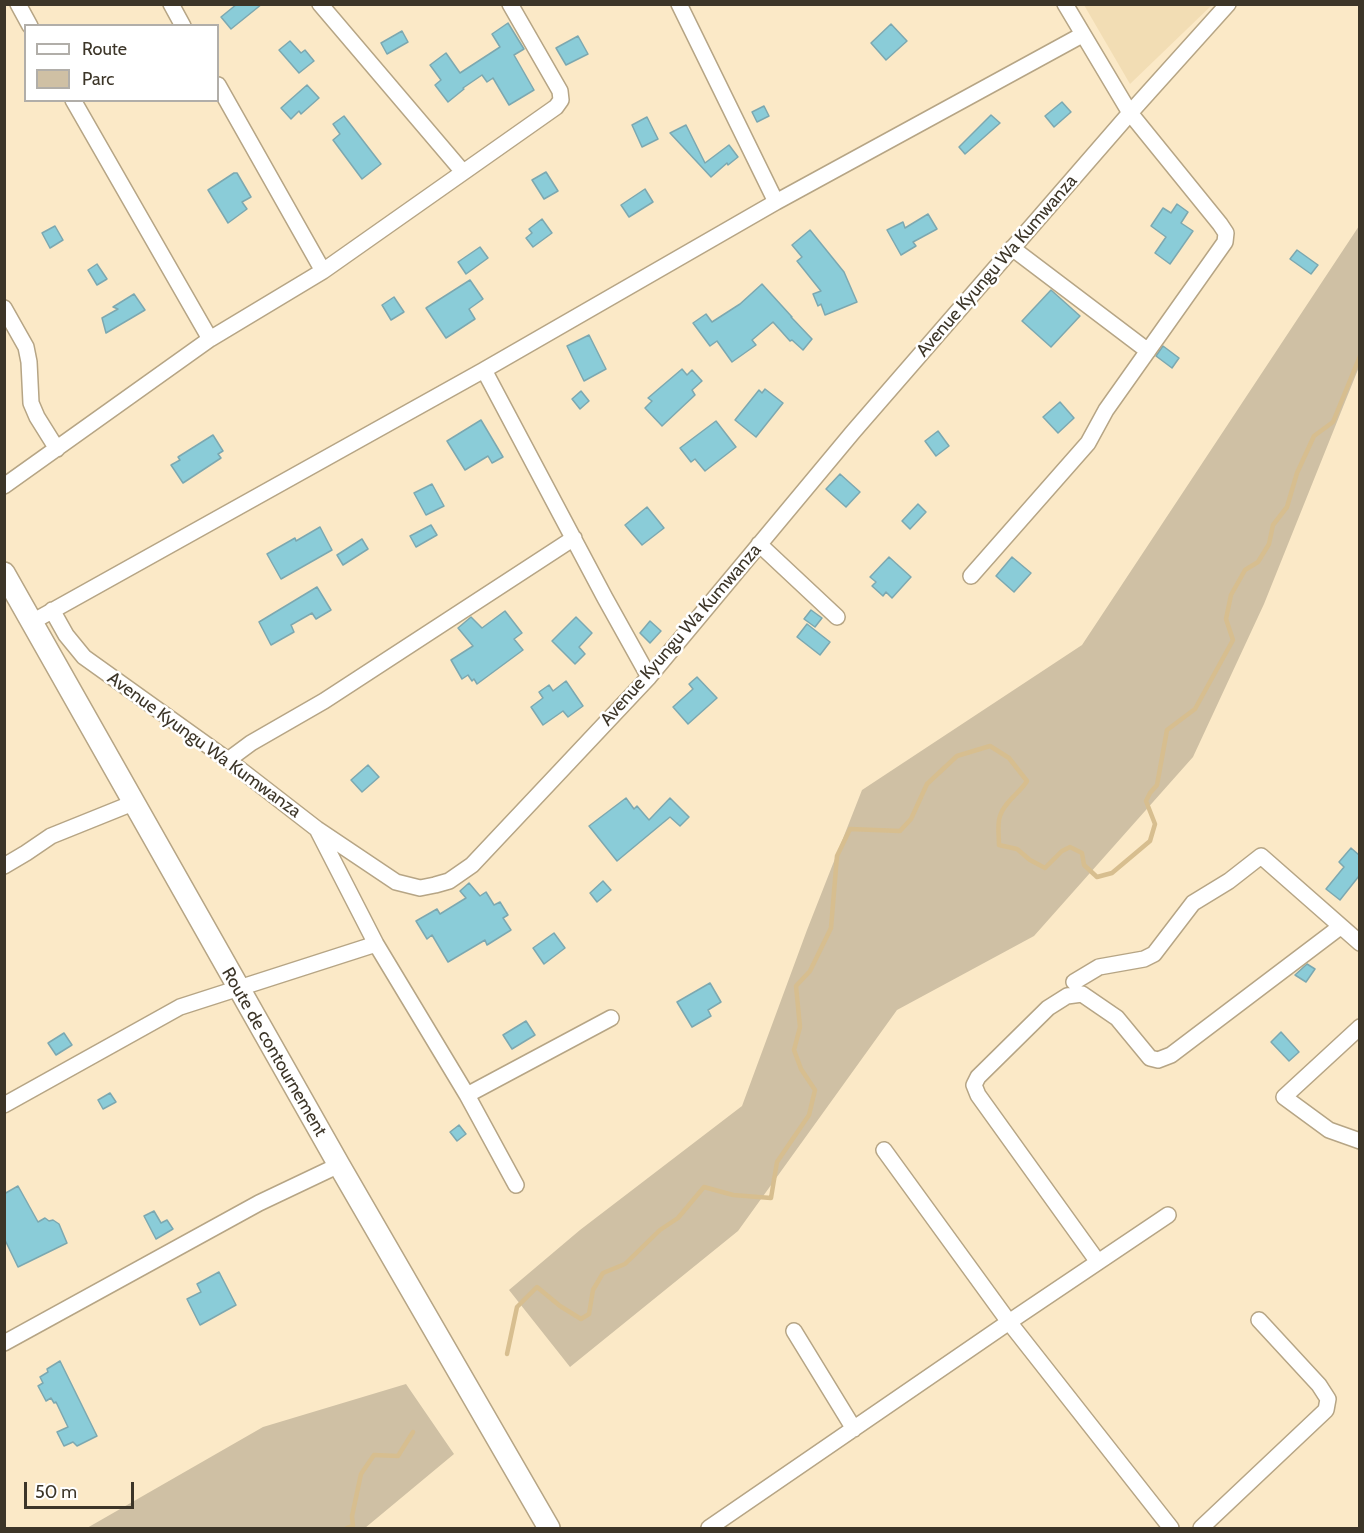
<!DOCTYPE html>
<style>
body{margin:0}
#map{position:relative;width:1364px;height:1533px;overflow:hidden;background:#fbe9c7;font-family:Cabin,sans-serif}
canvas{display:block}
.frame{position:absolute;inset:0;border:6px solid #3c3528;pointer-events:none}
.legend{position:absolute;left:24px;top:24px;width:195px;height:78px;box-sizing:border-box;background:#fff;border:2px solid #b1aea9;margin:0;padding:8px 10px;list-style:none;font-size:18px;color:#3c3528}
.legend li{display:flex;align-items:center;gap:12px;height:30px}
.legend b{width:30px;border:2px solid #b1aea9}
.scale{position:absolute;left:24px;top:1482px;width:110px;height:27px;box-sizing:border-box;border:3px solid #3c3528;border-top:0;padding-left:8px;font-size:18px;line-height:21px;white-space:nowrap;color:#3c3528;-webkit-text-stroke:4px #fff;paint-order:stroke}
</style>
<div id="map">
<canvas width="1364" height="1533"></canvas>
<div class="frame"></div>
<ul class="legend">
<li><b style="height:8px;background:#fff"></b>Route</li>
<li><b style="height:16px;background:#cfc0a4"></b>Parc</li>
</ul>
<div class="scale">50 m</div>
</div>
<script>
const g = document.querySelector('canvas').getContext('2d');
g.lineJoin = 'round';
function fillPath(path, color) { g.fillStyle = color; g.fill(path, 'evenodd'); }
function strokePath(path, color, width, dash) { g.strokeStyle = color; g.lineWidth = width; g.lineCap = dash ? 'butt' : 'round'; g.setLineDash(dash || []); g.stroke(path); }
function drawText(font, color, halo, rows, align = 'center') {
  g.font = font + ' Cabin,sans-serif'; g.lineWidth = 5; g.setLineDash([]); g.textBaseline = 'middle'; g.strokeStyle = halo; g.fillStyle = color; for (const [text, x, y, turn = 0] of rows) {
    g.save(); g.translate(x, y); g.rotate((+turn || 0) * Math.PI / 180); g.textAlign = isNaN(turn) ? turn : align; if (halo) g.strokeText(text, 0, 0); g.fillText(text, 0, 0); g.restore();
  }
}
const built = new Path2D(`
 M1084,5H1212L1130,84Z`);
const green = new Path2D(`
 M1359,226V367L1264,604L1193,757L1034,936L897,1010L738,1231L570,1367L509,1290L580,1230L742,1106L807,930L862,790L1082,645Z
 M406,1384L454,1454L365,1528H87L263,1427Z`);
const stream = new Path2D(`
 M507,1354L517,1307L537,1287L560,1306L581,1319L589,1314L593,1290L603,1273L625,1264L660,1230L678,1218L704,1187L733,1195L771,1198L777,1162L809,1115L815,1090L801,1069L794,1050L800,1027L796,986L810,971L831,928L837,856L850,829L900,831L911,819L927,784L957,756L990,746L1009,758L1027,781C1020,793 1004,802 1000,816C997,824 999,836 999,845L1017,849L1030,860L1045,868L1062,851L1070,847L1082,853L1084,865L1097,877L1112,873L1150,841L1155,824L1146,801L1150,793L1157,785L1167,730L1195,709L1233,640L1226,619L1231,595L1245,570L1258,562L1269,544L1273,525L1287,507L1297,473L1314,436L1333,422L1360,356
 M347,1528L353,1526L352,1516L361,1474L374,1455L398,1456L413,1432`);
const building = new Path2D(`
 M237,4H262L231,29L221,17Z
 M508,23L524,49L514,55L534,90L509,105L493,78L487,82L482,75L463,88L464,89L448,102L435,85L441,80L430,65L446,53L460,73L500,47L492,34Z
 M891,24L907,41L886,60L871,43Z
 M402,31L408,42L387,54L381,43Z
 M578,36L588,54L566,65L556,48Z
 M290,41L301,53L305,50L314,61L299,73L279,50Z
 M307,85L319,98L301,114L299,111L291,119L281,108Z
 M1062,102L1071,112L1054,127L1045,116Z
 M764,106L769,116L757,122L752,112Z
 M991,115L1000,123L965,154L959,147Z
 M344,116L381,164L362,179L333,140L340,134L333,124Z
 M647,117L658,139L642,147L632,125Z
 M686,125L705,163L729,145L738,157L728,165L727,163L711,177L670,133Z
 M546,172L558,191L544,199L532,180Z
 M234,173H237L251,197L242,202L247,209L228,223L208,190Z
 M645,189L653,202L629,217L621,205Z
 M1177,204L1188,212L1181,223L1193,231L1170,264L1155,253L1166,237L1151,226L1163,208L1171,213Z
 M928,214L937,229L913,242L916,246L901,255L887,230L903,222L905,228Z
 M542,219L552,233L533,247L526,238L532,233L529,229Z
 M55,226L63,240L50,248L42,233Z
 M810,230L844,272L857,302L825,315L821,304L818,306L813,294L821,291L797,261L802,257L792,245Z
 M480,247L488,258L466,274L458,262Z
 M1297,250L1318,265L1311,274L1290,259Z
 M97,264L107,279L97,285L88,270Z
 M470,280L483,299L469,309L475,319L446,338L426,308Z
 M762,284L792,317H791L812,339L803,350L792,340L790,341L773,322L752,340L756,345L732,362L717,341L710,346L693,323L706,314L712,322L740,304Z
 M1051,290L1080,316L1051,347L1022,321Z
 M134,294L145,310L106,333L102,318L118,309L113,307Z
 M394,297L404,312L391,320L382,305Z
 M589,335L606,369L584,381L567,346Z
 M1163,346L1179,358L1172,368L1156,356Z
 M682,369L687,375L692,370L702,381L692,390L695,395L662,426L645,408L652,401L648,398Z
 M765,389L783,403L756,437L735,420L759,390L762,393Z
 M581,391L589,401L580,409L572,399Z
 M1060,402L1074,418L1058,433L1043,417Z
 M481,420L503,457L492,463L488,456L465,470L447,441Z
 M716,421L736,447L705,471L695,459L691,462L680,448Z
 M938,431L949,446L936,456L925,441Z
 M213,435L223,451L218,454L221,458L183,483L171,465L180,460L178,457Z
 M840,474L860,492L846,507L826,489Z
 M432,484L444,506L426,515L414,493Z
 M918,504L926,512L910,529L902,521Z
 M647,507L664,528L642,545L625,525Z
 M431,525L437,535L416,547L410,536Z
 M320,527L332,550L281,579L267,554L295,538L296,541Z
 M362,539L368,549L343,565L337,555Z
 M889,557L911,577L892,598L886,592L883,596L872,586L876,582L870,577Z
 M1012,557L1031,573L1014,592L996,576Z
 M317,587L331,610L316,619L312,613L291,625L294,632L271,645L259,622Z
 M811,610L822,618L815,627L804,619Z
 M505,611L522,633L514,639L523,650L477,684L474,679L472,681L468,675L462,679L451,660L473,646L458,628L471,617L482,628Z
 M576,617L592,633L579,647L585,654L575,664L552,641Z
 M650,621L661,631L650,643L640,633Z
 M807,624L830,642L820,655L797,637Z
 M697,677L717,698L688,724L673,707L693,689L689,684Z
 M566,681L583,706L568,717L563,711L543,725L531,707L543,698L539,692L549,685L553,691Z
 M368,765L379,777L362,792L351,780Z
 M626,798L634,809L637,806L649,820L670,798L689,817L680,826L670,817L617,861L589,826Z
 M1351,848L1359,855V876L1340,900L1326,889L1344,867L1339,862Z
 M603,881L611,890L597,902L590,893Z
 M469,883L480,896L486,892L494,905L500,902L508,915L503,918L511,930L487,945L485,940L448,962L432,935L427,939L416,921L437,909L440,914L466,898L460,891Z
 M554,933L565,948L544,964L533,948Z
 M1307,964L1315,969L1306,982L1295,975Z
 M710,983L721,1002L708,1010L711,1016L692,1027L677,1002Z
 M526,1021L535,1035L512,1049L503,1035Z
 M1281,1032L1299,1052L1289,1061L1271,1042Z
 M64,1033L72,1045L56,1055L48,1043Z
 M110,1093L116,1102L103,1109L98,1100Z
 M459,1125L466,1134L457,1141L450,1132Z
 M18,1186L38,1222L45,1218L49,1221L53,1220L59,1224L67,1243L18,1267L4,1238V1194Z
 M154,1211L161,1223L167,1220L173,1229L156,1239L144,1216Z
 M219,1272L236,1305L200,1325L187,1299L201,1292L197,1284Z
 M60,1361L97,1436L77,1446L73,1442L64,1446L57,1432L68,1427L56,1402L54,1403L51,1398L46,1401L38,1386L43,1383L40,1377L48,1372L47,1369Z`);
const street = new Path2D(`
 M18,4L30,26
 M171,4L183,26
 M320,4L463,172
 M73,100L210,339
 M776,202L1082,35
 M1012,248L1148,351
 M323,271L556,107L561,100L560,91L510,4
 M4,308L26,347L29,362L31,403L37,417L57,449
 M4,486L210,339L323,271L218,85
 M759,544L837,617
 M971,576L1088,443L1106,410L1225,242L1226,233L1220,224L1130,113L1065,4
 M52,610L66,635L84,657L228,760L317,829L396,882L420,888L435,885L449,881L472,865L649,677L853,432L1130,113L1228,4
 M32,622L484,370
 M649,677L605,598L484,370L776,202L679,4
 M228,760L251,743L324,701L574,538
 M318,831L376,944L467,1095L516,1185
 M4,866L26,853L51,836L133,803
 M1074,982L1099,967L1144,959L1154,954L1193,903L1229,881L1261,856L1360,943
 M1360,1027L1284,1097L1329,1130L1360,1141
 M467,1095L611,1018
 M4,1105L180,1007L376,944
 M884,1150L1009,1322L1168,1215
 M1098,1262L978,1095L974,1085L978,1077L1048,1008L1067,996L1082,994L1117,1018L1150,1058L1158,1060L1171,1055L1340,927
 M794,1331L854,1429
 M4,1343L259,1203L339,1165
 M709,1528L1009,1322L1171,1528
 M1201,1528L1326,1410L1328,1399L1319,1385L1259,1320`);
const secondary = new Path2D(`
 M4,573L339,1165L549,1528`);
const streetNames = [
 ["Avenue Kyungu Wa Kumwanza",997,266,-49],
 ["Avenue Kyungu Wa Kumwanza",681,635,-49],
 ["Avenue Kyungu Wa Kumwanza",204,745,36],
 ["Route de contournement",274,1052,60]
];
fillPath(built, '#f2ddb4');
fillPath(green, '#cfc0a4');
strokePath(stream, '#d7be8f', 4.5);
fillPath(building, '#8accd8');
strokePath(building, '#7ca8b0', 1.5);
strokePath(street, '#b6a585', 18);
strokePath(secondary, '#b6a585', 24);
strokePath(street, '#fff', 15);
strokePath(secondary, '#fff', 21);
drawText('18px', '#3c3528', '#fff', streetNames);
</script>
